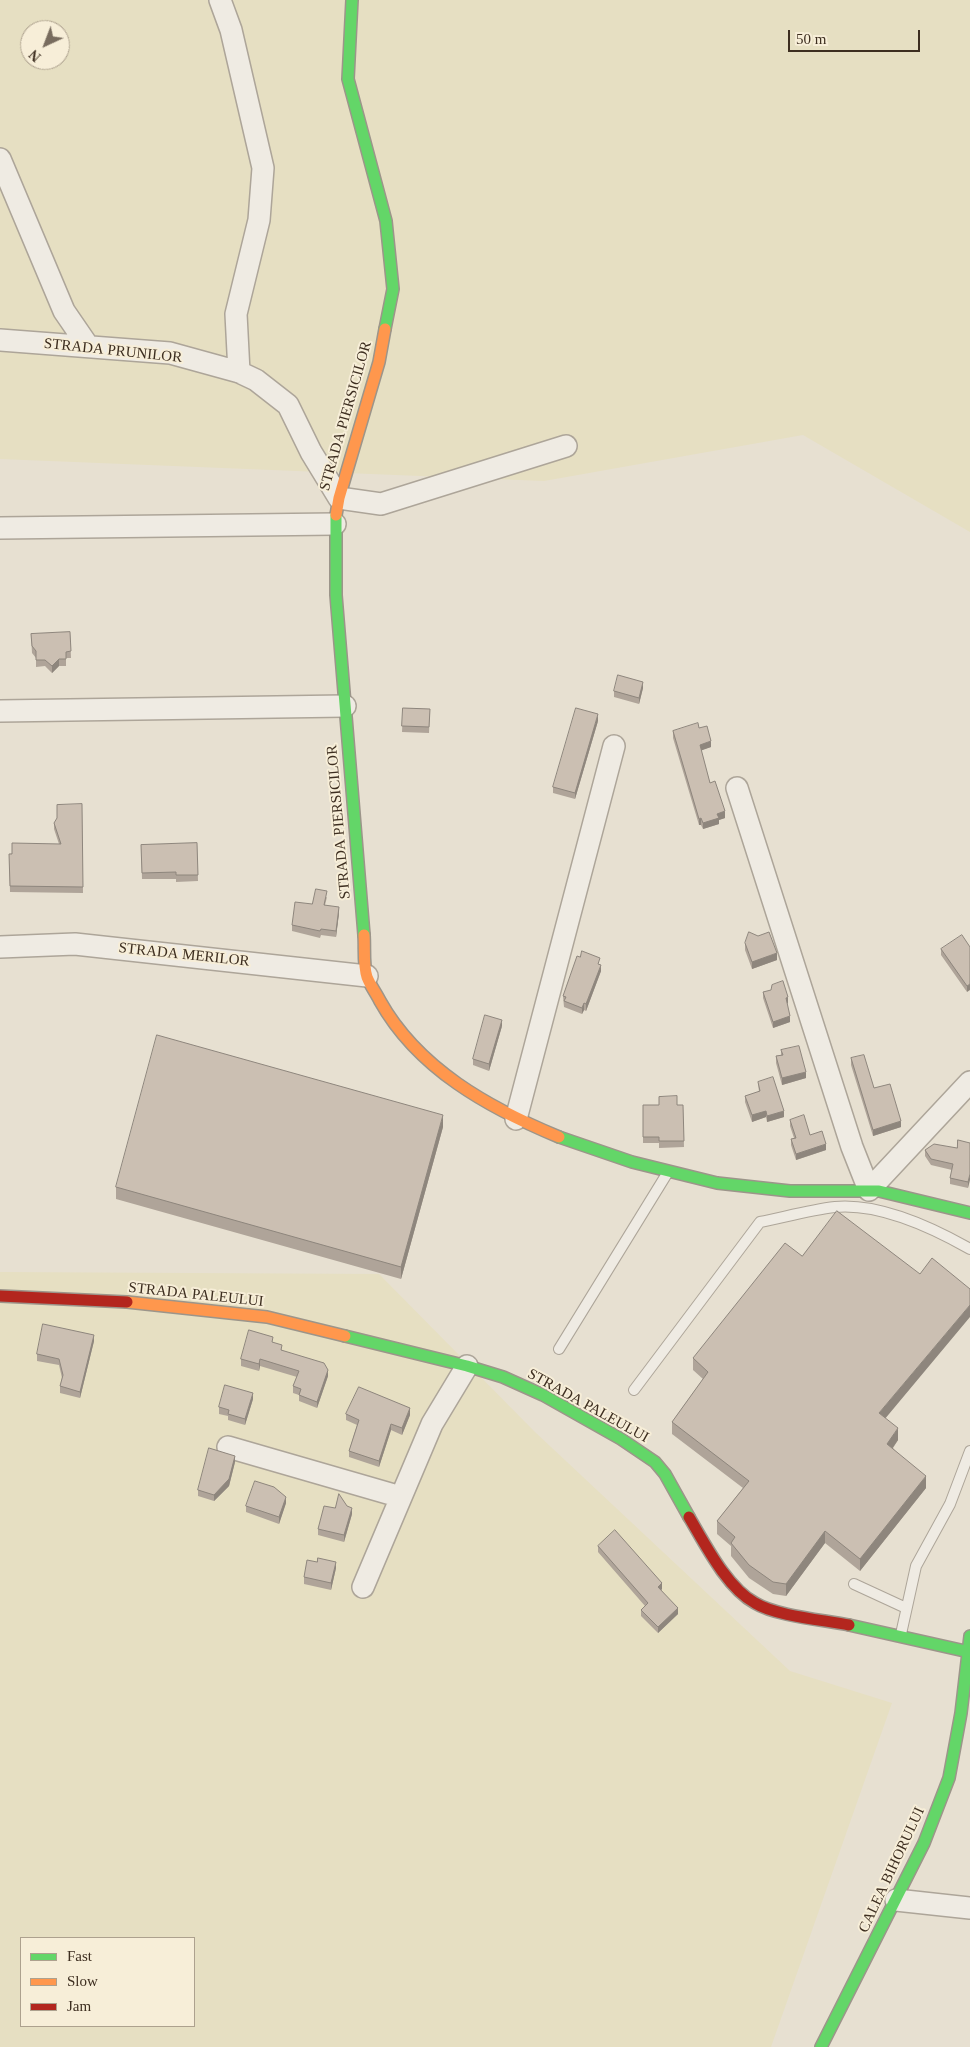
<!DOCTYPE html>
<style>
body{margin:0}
#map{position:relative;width:970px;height:2047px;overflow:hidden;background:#e7e0d1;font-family:"Times New Roman",serif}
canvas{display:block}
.legend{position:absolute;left:20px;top:1937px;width:175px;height:90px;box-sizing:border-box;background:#f7eed8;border:1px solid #ada18e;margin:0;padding:6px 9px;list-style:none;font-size:15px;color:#3d2e20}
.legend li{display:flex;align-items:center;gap:10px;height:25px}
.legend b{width:25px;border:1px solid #ada18e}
.north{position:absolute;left:20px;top:20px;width:50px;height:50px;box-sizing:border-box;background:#f7eed8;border:1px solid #ada18e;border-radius:50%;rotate:223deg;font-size:14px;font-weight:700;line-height:20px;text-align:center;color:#3d2e20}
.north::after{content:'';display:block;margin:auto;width:18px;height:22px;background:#786c5e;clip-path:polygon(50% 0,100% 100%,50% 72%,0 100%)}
.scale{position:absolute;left:788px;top:30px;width:132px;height:22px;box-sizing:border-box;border:2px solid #3d2e20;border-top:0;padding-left:6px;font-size:15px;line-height:18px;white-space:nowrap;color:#3d2e20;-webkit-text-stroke:4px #f7eed8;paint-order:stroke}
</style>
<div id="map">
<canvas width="970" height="2047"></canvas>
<ul class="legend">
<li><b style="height:6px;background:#63d668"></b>Fast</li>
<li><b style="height:6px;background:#ff974d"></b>Slow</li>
<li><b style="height:6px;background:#b3261e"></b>Jam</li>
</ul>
<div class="north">N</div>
<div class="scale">50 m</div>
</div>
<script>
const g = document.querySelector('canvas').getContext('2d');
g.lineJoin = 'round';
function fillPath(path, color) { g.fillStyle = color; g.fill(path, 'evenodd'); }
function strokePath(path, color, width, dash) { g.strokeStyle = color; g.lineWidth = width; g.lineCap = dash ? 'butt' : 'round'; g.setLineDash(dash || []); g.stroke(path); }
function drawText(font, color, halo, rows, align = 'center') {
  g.font = font + ' "Times New Roman",serif'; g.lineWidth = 4; g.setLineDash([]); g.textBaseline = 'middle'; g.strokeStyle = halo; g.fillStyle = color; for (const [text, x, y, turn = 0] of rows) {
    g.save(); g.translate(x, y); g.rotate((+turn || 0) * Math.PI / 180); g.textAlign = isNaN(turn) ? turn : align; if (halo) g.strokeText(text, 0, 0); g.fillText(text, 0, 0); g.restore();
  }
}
const farmland = new Path2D(`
 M0,0H970V532L803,435L544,481L0,459ZM30,30H60V60H30Z
 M0,1272L379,1274L535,1432L790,1671L892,1703L771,2047H0ZM21,1938H194V2026H21Z`);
const lane = new Path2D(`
 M559,1349L668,1172
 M634,1390L760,1222C785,1217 810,1210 835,1207C879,1203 933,1228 970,1249
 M854,1584L906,1608
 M901,1634L916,1566L950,1504L970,1451`);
const street = new Path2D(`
 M220,0L231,30L263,168L259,220L236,314L239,372
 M0,159L64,311L88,346
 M0,340L170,353L239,372L256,380L288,405L311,452L339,498L381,504L566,446
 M0,528L335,524
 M0,711L345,706
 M737,788L852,1147L869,1190L970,1082
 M0,947L75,944L367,976
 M516,1119L614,746
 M228,1447L401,1497
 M363,1587L432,1424L467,1366
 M896,1900L970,1908`);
const fast = new Path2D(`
 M352,0L348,79L386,221L393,289L385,329
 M336,515V595L364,935
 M559,1137L632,1162L717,1183L790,1191H879L970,1213
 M345,1336L467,1366L503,1377L543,1395L621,1439L655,1462L665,1474L689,1517
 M849,1625L969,1652
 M821,2047L924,1843L949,1778L961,1713L970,1636`);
const slow = new Path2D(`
 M336,515L339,498L379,362L385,329
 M364,935C365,948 363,965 367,977C370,985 376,993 380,1001C418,1069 489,1108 559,1137
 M127,1302L267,1317L345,1336`);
const jam = new Path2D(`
 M0,1296L127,1302
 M689,1517C705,1544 727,1588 755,1603C776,1616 824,1620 849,1625`);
const wall = new Path2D(`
 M70,632L71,658H66V666H59L52,673L45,666L36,667V658L32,653L31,634Z
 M643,688L639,704L614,697V691Z
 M403,708L430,709L429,733L402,732Z
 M598,721L575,799L553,793V787Z
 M699,728L711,747L701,750L710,783L725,818L719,820V824L703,829L701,825H699L673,738V731Z
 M82,804L83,893L10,892L9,854L59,844L54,829V823Z
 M197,843L198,881L176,882V879H142L141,845Z
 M327,897L325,905L339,913L336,937L321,935L320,938L292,931V925L312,904Z
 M745,943L777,960L752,969L745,950Z
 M970,947L967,992L941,955V949Z
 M600,965L601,971L586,1011L584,1010L582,1014L564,1007L563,996Z
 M763,992L788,1003L787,1004L790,1022L773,1028L763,998Z
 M502,1026L489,1071L473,1065V1059Z
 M781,1050L806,1078L782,1085L776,1063V1056L781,1055Z
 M851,1058L874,1088L901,1127L873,1136L851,1065Z
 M758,1082L784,1117L767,1122L766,1117L752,1122L745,1102V1096L759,1092Z
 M643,1105H683L684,1147L659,1148V1143H643Z
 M790,1120L810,1135L826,1150L796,1160L791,1145V1139L794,1138L790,1126Z
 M443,1127L401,1279L116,1199V1187Z
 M970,1143L968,1188L950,1184V1178L952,1170L931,1165L925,1156V1150L957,1148Z
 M94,1341L80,1398L60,1393V1386L62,1378L59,1365L37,1361V1354Z
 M273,1343L282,1350L328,1376L317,1408L299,1401V1395L293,1393V1386L297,1377L260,1366L259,1371L241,1366V1359Z
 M693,1358L885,1418L898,1440L893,1448L926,1488L860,1571L825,1543L786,1596L773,1594L749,1578L731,1556V1546L717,1534V1521L743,1488L672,1434V1422L703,1379L693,1370Z
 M253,1399L245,1425L228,1420V1416L219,1414V1407Z
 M346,1414L410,1415L402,1435L391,1430L379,1467L349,1457V1451L357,1425L346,1420Z
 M235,1462L229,1486L214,1501L198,1496V1490Z
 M286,1503L279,1524L246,1512V1506Z
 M352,1514L344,1542L318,1535V1529Z
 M598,1546L662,1589L661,1590L678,1614L658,1633L641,1616V1610L645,1606L598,1552Z
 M336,1568L331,1590L304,1584V1577Z`);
const shadedWall = new Path2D(`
 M59,659V666L52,673V666Z
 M643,682V688L639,704V698Z
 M598,714V721L575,799V793Z
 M711,741V747L700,751V745Z
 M725,811V818L719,820V824L703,829V823L717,814Z
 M701,818V825H699V819Z
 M339,907V913L336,937V931Z
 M777,953V960L752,969V962Z
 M601,965V971L586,1011V1004Z
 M970,984V990L967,992V986Z
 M788,997V1003L786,1004V998Z
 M584,1003V1010L582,1014V1008Z
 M790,1016V1022L773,1028V1022Z
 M502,1020V1026L489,1071V1064Z
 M806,1072V1078L782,1085V1078Z
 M766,1111V1117L752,1122V1115Z
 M784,1111V1117L767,1122V1116Z
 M443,1115V1127L401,1279V1267Z
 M901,1121V1127L873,1136V1130Z
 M826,1144V1150L796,1160V1154Z
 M970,1174V1180L968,1188V1182Z
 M970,1305V1317L879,1426V1413Z
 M94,1335V1341L80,1398V1392Z
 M260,1359V1366L259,1371V1364Z
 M328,1370V1376L317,1408V1402Z
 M253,1393V1399L245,1425V1419Z
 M410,1408V1415L402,1435V1428Z
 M391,1424V1430L379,1467V1461Z
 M898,1428V1440L887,1456V1444Z
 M235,1456V1462L229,1486L214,1501V1495Z
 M926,1476V1488L860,1571V1559Z
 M286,1497V1503L279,1524V1517Z
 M352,1508V1514L344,1542V1535Z
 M825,1531V1543L786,1596V1584Z
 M336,1562V1568L331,1590V1583Z
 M662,1583V1589L658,1594V1587Z
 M678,1608V1614L658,1633V1627Z`);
const building = new Path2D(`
 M70,632L71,651L66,652V659H59L52,666L45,660H36V651L32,646L31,634Z
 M618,675L643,682L639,698L614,691Z
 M403,708L430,709L429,727L402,726Z
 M576,708L598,714L575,793L553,787Z
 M698,723L699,728L707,726L711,741L700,745L710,783L715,781L725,811L717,814L719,818L703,823L701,818L699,819L673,731Z
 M82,804L83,887L10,886L9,854H12V843L61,844L54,823L57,818V805Z
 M197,843L198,875H176V872L142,873L141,845Z
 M316,889L327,891L324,905L339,907L336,931L321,929L320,931L292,925L295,902L312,904Z
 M749,932L758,936L769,932L777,953L752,962L745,943Z
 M962,935L970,947V984L967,986L941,949Z
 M582,951L600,958L598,964L601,965L586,1004L584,1003L582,1008L564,1001L566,997L563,996L577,956L580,957Z
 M783,981L788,997L786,998L790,1016L773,1022L763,992L771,990L772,985Z
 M485,1015L502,1020L489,1064L473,1059Z
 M157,1035L443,1115L401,1267L116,1187Z
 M799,1046L806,1072L782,1078L776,1056L783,1055L781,1050Z
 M864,1055L874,1088L890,1084L901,1121L873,1130L851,1058Z
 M773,1077L784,1111L767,1116L766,1111L752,1115L745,1096L760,1091L758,1082Z
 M677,1096V1105H683L684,1141H659V1137H643V1105H659V1097Z
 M804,1115L810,1135L822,1131L826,1144L796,1154L791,1139L796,1138L790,1120Z
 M958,1140L970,1143V1174L968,1182L950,1178L953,1164L931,1159L925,1150L934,1144L957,1148Z
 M837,1211L920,1274L932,1258L970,1289V1305L879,1413L898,1428L887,1444L926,1476L860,1559L825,1531L786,1584L773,1582L749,1565L731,1543L735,1537L717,1521L749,1481L672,1422L708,1372L693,1358L785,1243L802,1256Z
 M43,1324L94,1335L80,1392L60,1386L63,1375L59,1359L37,1354Z
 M249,1330L273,1337L272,1342L282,1345L281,1350L324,1363L328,1370L317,1402L299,1395L301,1389L293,1386L299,1371L260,1359L259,1364L241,1359Z
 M225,1385L253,1393L245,1419L228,1414L229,1410L219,1407Z
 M359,1387L410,1408L402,1428L391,1424L379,1461L349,1451L359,1420L346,1414Z
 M209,1448L235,1456L229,1479L214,1495L198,1490Z
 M255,1481L274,1487L286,1497L279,1517L246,1506Z
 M339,1494L347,1506L352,1508L344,1535L318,1529L324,1506L335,1508Z
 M615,1530L662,1583L658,1587L678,1608L658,1627L641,1610L648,1603L598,1546Z
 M318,1558L336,1562L331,1583L304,1577L307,1560L317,1562Z`);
const streetNames = [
 ["STRADA PRUNILOR",113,351,6],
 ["STRADA PIERSICILOR",346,416,-74],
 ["STRADA PIERSICILOR",339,822,-95],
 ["STRADA MERILOR",184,955,6],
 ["STRADA PALEULUI",196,1295,6],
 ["STRADA PALEULUI",588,1406,29],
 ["CALEA BIHORULUI",892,1870,-65]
];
fillPath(farmland, '#e6dfc2');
strokePath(lane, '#ada599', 12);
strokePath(street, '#ada599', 24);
strokePath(fast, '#9c958a', 14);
strokePath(slow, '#9c958a', 14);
strokePath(jam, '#9c958a', 14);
strokePath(lane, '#efebe3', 10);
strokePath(street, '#efebe3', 21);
strokePath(fast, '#63d668', 11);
strokePath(slow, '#ff974d', 11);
strokePath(jam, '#b3261e', 11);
fillPath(wall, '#afa499');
fillPath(shadedWall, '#8e867d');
fillPath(building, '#cbbfb2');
strokePath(building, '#8e867d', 1);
drawText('15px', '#3d2e20', '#f7eed8', streetNames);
</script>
